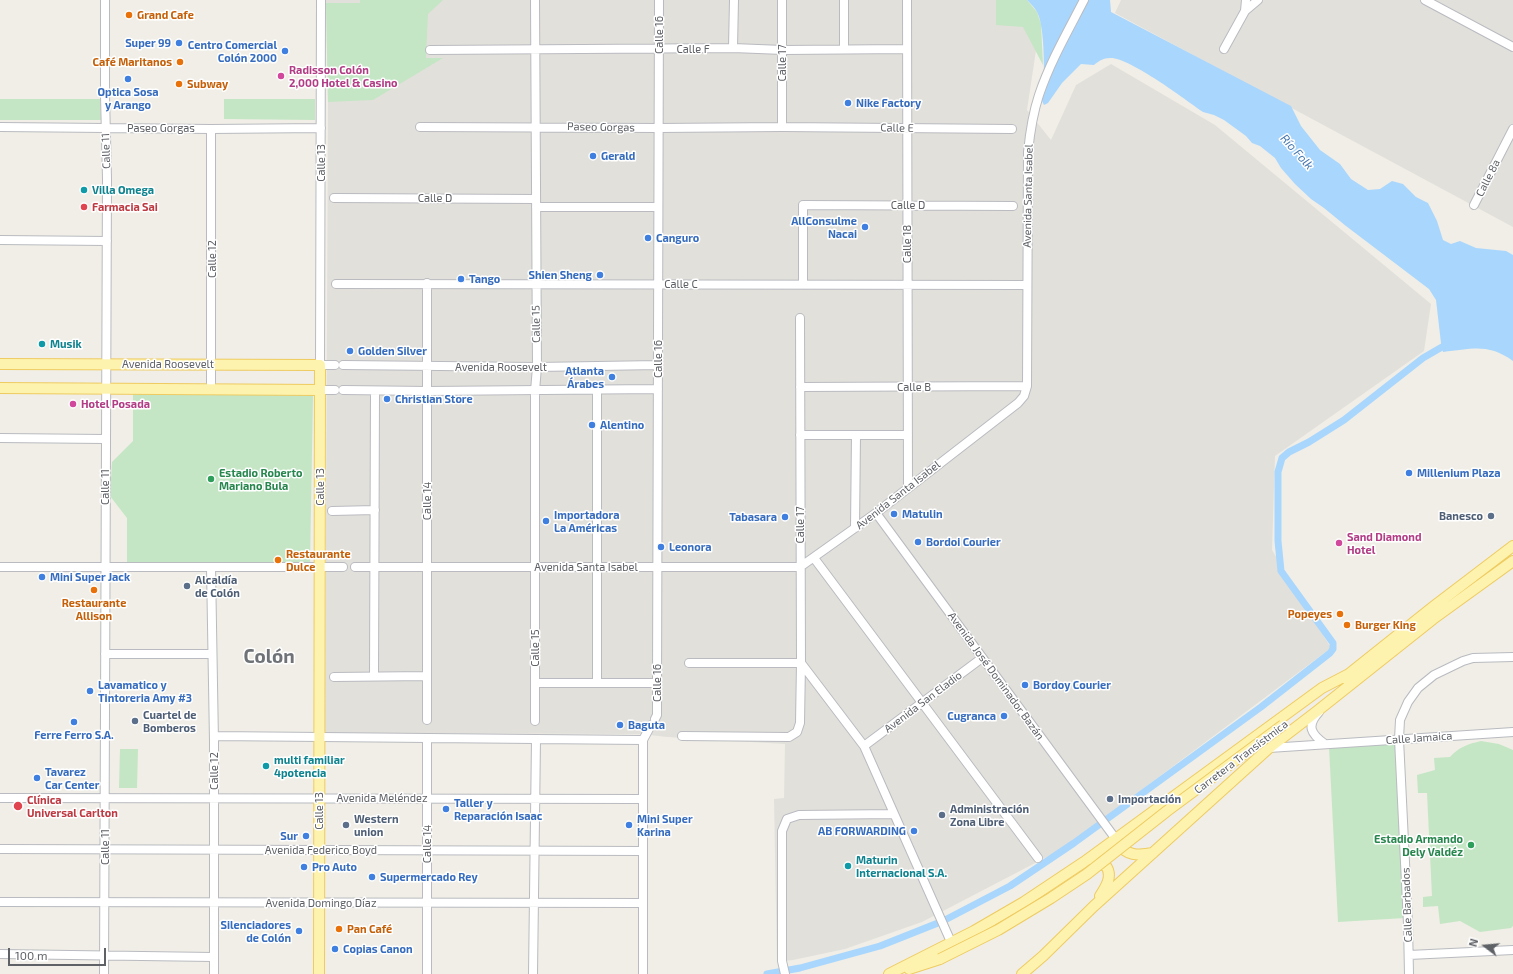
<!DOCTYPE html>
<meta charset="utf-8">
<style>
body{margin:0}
#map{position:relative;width:1513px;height:974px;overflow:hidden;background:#f0eee6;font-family:"Exo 2",sans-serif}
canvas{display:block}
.north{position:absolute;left:1465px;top:926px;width:40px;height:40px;-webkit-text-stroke:3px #fff;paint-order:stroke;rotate:286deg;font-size:11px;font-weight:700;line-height:16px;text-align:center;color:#5e6166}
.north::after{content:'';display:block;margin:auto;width:14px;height:18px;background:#5e6166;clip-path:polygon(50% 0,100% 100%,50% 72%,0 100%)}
.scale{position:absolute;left:8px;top:948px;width:98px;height:18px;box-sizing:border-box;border:2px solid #5e6166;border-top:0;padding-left:5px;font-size:12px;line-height:14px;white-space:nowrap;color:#5e6166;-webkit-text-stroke:3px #fff;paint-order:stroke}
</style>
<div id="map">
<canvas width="1513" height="974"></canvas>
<div class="north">N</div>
<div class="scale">100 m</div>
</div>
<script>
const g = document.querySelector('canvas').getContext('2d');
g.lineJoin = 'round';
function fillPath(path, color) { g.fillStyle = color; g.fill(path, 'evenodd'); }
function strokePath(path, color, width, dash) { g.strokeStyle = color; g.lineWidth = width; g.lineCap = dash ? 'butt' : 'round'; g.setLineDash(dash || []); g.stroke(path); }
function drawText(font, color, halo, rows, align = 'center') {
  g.font = font + ' "Exo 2",sans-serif'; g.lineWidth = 3; g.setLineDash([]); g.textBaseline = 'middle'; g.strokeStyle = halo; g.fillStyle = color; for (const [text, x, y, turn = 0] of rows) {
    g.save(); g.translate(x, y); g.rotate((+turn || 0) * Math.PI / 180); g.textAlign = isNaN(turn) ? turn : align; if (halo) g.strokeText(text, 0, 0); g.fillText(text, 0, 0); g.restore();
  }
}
const industrial = new Path2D(`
 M326,0H1010L1038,37L1027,110L1051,140L1076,85L1111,64L1215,125L1431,304L1424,351L1275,456L1272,550L1331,648L1064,848L922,922L845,949L793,960L777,962L774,799L784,798L785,744L667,737L641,734L325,733L328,102Z
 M1121,0H1513V227L1115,13Z`);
const green = new Path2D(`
 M360,0H443L428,14L426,58H443L373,100L328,102L326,3H360Z
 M996,0H1027L1037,12L1041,24L1043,65L1023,27L996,25Z
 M0,99H100L101,120H0Z
 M224,99H315V120L224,119Z
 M133,393L313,395L310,564L127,563V518L110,496L112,462L133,441Z
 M1481,741L1499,744L1513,750V926L1511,928L1480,932L1460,921L1440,924L1438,906L1423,907V897L1432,896L1427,793H1418L1417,775L1435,770L1434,758L1450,757C1459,747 1468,744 1481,741Z
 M1395,743L1405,918L1338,922L1329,747Z
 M120,749H138L137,788H119Z`);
const water = new Path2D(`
 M1027,0H1110L1111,12L1291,106L1301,126L1320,150L1340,164L1351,179L1368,190L1380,189L1392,181L1403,184L1416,197L1428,203L1437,221L1443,240L1451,244L1460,241L1476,248L1506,251L1513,255V361C1488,343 1472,349 1443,352L1441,343L1436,300L1429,289L1346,226L1324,208L1311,199L1295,184L1281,168L1275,158L1260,146L1252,143L1246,136L1224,120L1214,115L1203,112C1186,100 1129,57 1110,58C1103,58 1099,61 1094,65L1081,64L1062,83L1048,103L1044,105C1039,98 1043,84 1044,75C1044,60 1044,25 1037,12C1035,8 1031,4 1027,0Z`);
const canal = new Path2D(`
 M767,974L800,968L880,946L943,921L1010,886L1074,843L1261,707L1330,653L1333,649V643L1281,571L1278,541V472L1282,458L1289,452L1309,442L1344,420L1423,358L1442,347`);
const minor = new Path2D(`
 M321,0L320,365H335
 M535,0L537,367L535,391V721
 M844,0V48
 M907,0L908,488
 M1425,0L1513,47
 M1245,11L1258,0
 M733,48L734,0
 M1224,49L1245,11L1246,0
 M430,50L733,48L783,50L907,49
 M0,127L211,129L321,128
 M420,127L659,128L782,127L1012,129
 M782,127V0
 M211,129V389
 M334,198L536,199
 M1474,205L1513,129
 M536,207H658
 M0,240L107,241
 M336,284L1027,285
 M803,284V205L1013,206
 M343,365L537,367L658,365
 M800,387L1027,386
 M320,390H335
 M343,390L427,391L658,389
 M597,390V683
 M800,435H908
 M0,438L105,439
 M332,511L375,510
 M876,513L1115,838
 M855,528L856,435
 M814,558L1038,858
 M0,567H343
 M211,567L214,742V974
 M355,567H800L876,513L1018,403L1024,396L1027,386L1028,152C1030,132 1033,113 1039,95C1050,62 1068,31 1084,0
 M105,654H212
 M689,663H801L864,746L951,942
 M374,676L375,391
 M334,677L427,676
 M535,683H657
 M1319,712C1306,726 1311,734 1325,744
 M655,719L657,715V683L659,0
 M427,720V283
 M214,736L643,740
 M682,736L789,737L797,732L800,723L801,663L800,318
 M864,746L982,658
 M1269,748L1513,732
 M0,798L643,799
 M0,849L643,851
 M0,902L643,903
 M0,954L213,957
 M1409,955L1513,950
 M104,974L107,179L105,95V0
 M427,974V738
 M533,974L536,739
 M643,974V740L651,725
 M785,974L782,961V831L787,819L799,815L894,814
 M1409,974L1408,924L1399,739L1400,720L1408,702L1418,688L1434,675L1463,661L1473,658L1513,657`);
const major = new Path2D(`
 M0,364L320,365L319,974
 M0,388L320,390
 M1344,678L1433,607L1513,546
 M1117,842C1126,856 1138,856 1153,853
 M1094,862L1106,866C1113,876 1106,887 1100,896
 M909,969L940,959
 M889,974L974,931L1024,902L1084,862L1322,688L1349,674
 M1022,974L1043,956L1094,906L1269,748L1316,712L1433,619L1513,561`);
const majorBridge = new Path2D(`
 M940,959L998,930L1051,898L1087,874L1167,811L1283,725`);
const markers = [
 [129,15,4,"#e8710a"],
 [179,43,4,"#3f7fe0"],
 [285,51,4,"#3f7fe0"],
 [180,62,4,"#e8710a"],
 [281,76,4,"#d1479c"],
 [128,79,4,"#3f7fe0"],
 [179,84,4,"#e8710a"],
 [848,103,4,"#3f7fe0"],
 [593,156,4,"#3f7fe0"],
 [84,190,4,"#0f9aa8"],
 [84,207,4,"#e0444e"],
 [865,227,4,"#3f7fe0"],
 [648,238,4,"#3f7fe0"],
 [600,275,4,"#3f7fe0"],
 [461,279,4,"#3f7fe0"],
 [42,344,4,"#0f9aa8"],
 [350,351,4,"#3f7fe0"],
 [612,377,4,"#3f7fe0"],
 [387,399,4,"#3f7fe0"],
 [73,404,4,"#d1479c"],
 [592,425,4,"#3f7fe0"],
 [1409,473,4,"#3f7fe0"],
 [211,479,4,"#2e9e5b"],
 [894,514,4,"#3f7fe0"],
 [1491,516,4,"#5c6f8a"],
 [785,517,4,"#3f7fe0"],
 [546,521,4,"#3f7fe0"],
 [918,542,4,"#3f7fe0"],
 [1339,543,4,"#d1479c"],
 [661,547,4,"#3f7fe0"],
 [278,560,4,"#e8710a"],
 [42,577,4,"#3f7fe0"],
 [187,586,4,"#5c6f8a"],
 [94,590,4,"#e8710a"],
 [1340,614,4,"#e8710a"],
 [1347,625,4,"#e8710a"],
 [1025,685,4,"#3f7fe0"],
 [90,691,4,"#3f7fe0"],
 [1004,716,4,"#3f7fe0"],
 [135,721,4,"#5c6f8a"],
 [74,722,4,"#3f7fe0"],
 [620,725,4,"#3f7fe0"],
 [266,766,4,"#0f9aa8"],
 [37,778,4,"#3f7fe0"],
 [1110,799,4,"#5c6f8a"],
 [18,806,5,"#e0444e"],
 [446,809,4,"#3f7fe0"],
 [942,815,4,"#5c6f8a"],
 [346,825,4,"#5c6f8a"],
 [629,825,4,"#3f7fe0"],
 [914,831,4,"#3f7fe0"],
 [306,836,4,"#3f7fe0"],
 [1471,845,4,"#2e9e5b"],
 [848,866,4,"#0f9aa8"],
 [304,867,4,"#3f7fe0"],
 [372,877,4,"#3f7fe0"],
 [339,929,4,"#e8710a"],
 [299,931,4,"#3f7fe0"],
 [335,949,4,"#3f7fe0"]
];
const foodNames = [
 ["Grand Cafe",137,15],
 ["Café Maritanos",172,62,"right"],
 ["Subway",187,84],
 ["Restaurante",286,554],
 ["Dulce",286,567],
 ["Restaurante",94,603,"center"],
 ["Allison",94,616,"center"],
 ["Popeyes",1332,614,"right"],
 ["Burger King",1355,625],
 ["Pan Café",347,929]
];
const streetNames = [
 ["Calle 16",659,35,-90],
 ["Calle F",693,49],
 ["Calle 17",782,63,-90],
 ["Paseo Gorgas",601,127,1],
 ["Paseo Gorgas",161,128],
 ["Calle E",897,128,1],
 ["Calle 11",106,151,-92],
 ["Calle 13",321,163,-90],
 ["Calle 8a",1488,178,-63],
 ["Avenida Santa Isabel",1028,196,-89],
 ["Calle D",435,198],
 ["Calle D",908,205],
 ["Calle 18",907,244,-90],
 ["Calle 12",212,259,-90],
 ["Calle C",681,284],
 ["Calle 15",536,324,-91],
 ["Calle 16",658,359,-90],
 ["Avenida Roosevelt",168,364],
 ["Avenida Roosevelt",501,367],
 ["Calle B",914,387],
 ["Calle 11",105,487,-90],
 ["Calle 13",320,487,-90],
 ["Avenida Santa Isabel",898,495,-38],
 ["Calle 14",427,501,-90],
 ["Calle 17",800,525,-90],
 ["Avenida Santa Isabel",586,567],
 ["Calle 15",535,648,-90],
 ["Avenida José Dominador Bazán",996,676,54],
 ["Calle 16",657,683,-90],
 ["Avenida San Eladio",923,702,-37],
 ["Calle Jamaica",1419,738,-4],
 ["Carretera Transístmica",1241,757,-37],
 ["Calle 12",214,771,-90],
 ["Avenida Meléndez",382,798],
 ["Calle 13",319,811,-90],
 ["Calle 14",427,844,-90],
 ["Calle 11",105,847,-90],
 ["Avenida Federico Boyd",321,850],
 ["Avenida Domingo Díaz",321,903],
 ["Calle Barbados",1407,905,-92]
];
const shopNames = [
 ["Super 99",171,43,"right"],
 ["Centro Comercial",277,45,"right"],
 ["Colón 2000",277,58,"right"],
 ["Optica Sosa",128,92,"center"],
 ["y Arango",128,105,"center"],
 ["Nike Factory",856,103],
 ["Gerald",601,156],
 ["AllConsulme",857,221,"right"],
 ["Nacai",857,234,"right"],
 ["Canguro",656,238],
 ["Shien Sheng",592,275,"right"],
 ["Tango",469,279],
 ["Golden Silver",358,351],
 ["Atlanta",604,371,"right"],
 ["Árabes",604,384,"right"],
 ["Christian Store",395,399],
 ["Alentino",600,425],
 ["Millenium Plaza",1417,473],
 ["Matulin",902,514],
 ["Importadora",554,515],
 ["La Américas",554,528],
 ["Tabasara",777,517,"right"],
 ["Bordoi Courier",926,542],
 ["Leonora",669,547],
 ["Mini Super Jack",50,577],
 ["Lavamatico y",98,685],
 ["Tintoreria Amy #3",98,698],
 ["Bordoy Courier",1033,685],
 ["Cugranca",996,716,"right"],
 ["Baguta",628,725],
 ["Ferre Ferro S.A.",74,735,"center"],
 ["Tavarez",45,772],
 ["Car Center",45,785],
 ["Taller y",454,803],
 ["Reparación Isaac",454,816],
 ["Mini Super",637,819],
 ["Karina",637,832],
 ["AB FORWARDING",906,831,"right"],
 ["Sur",298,836,"right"],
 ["Pro Auto",312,867],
 ["Supermercado Rey",380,877],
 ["Silenciadores",291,925,"right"],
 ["de Colón",291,938,"right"],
 ["Copias Canon",343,949]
];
const hotelNames = [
 ["Radisson Colón",289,70],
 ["2,000 Hotel & Casino",289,83],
 ["Hotel Posada",81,404],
 ["Sand Diamond",1347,537],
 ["Hotel",1347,550]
];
const cultureNames = [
 ["Villa Omega",92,190],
 ["Musik",50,344],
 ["multi familiar",274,760],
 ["4potencia",274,773],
 ["Maturin",856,860],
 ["Internacional S.A.",856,873]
];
const healthNames = [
 ["Farmacia Sai",92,207],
 ["Clínica",27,800],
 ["Universal Carlton",27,813]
];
const leisureNames = [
 ["Estadio Roberto",219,473],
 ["Mariano Bula",219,486],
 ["Estadio Armando",1463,839,"right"],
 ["Dely Valdéz",1463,852,"right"]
];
const serviceNames = [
 ["Banesco",1483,516,"right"],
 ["Alcaldía",195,580],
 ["de Colón",195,593],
 ["Cuartel de",143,715],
 ["Bomberos",143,728],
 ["Importación",1118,799],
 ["Administración",950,809],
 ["Zona Libre",950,822],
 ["Western",354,819],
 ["union",354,832]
];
const waterNames = [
 ["Río Folk",1297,152,48]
];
const townNames = [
 ["Colón",269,657]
];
fillPath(industrial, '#e2e0db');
fillPath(green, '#c4e6c5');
fillPath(water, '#a9d6fd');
strokePath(canal, '#a9d6fd', 7);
strokePath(minor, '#b9bbc0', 10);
strokePath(major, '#efcb61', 12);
strokePath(minor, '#fff', 8);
strokePath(major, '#fdf3ae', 10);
strokePath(majorBridge, '#efcb61', 12, []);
strokePath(majorBridge, '#fdf3ae', 10);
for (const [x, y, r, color] of markers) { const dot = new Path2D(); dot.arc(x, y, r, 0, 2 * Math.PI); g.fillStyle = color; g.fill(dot); strokePath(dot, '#fff', 1.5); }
drawText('bold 11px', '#c56008', '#fff', foodNames, 'left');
drawText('11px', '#5e6166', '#fff', streetNames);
drawText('bold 11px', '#366cbe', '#fff', shopNames, 'left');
drawText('bold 11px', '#b23c85', '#fff', hotelNames, 'left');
drawText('bold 11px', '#0d838f', '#fff', cultureNames, 'left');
drawText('bold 11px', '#be3a42', '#fff', healthNames, 'left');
drawText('bold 11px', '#27864d', '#fff', leisureNames, 'left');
drawText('bold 11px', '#4e5e75', '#fff', serviceNames, 'left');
drawText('italic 12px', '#4476b0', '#fff', waterNames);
drawText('bold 19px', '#6f7378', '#fff', townNames);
</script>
